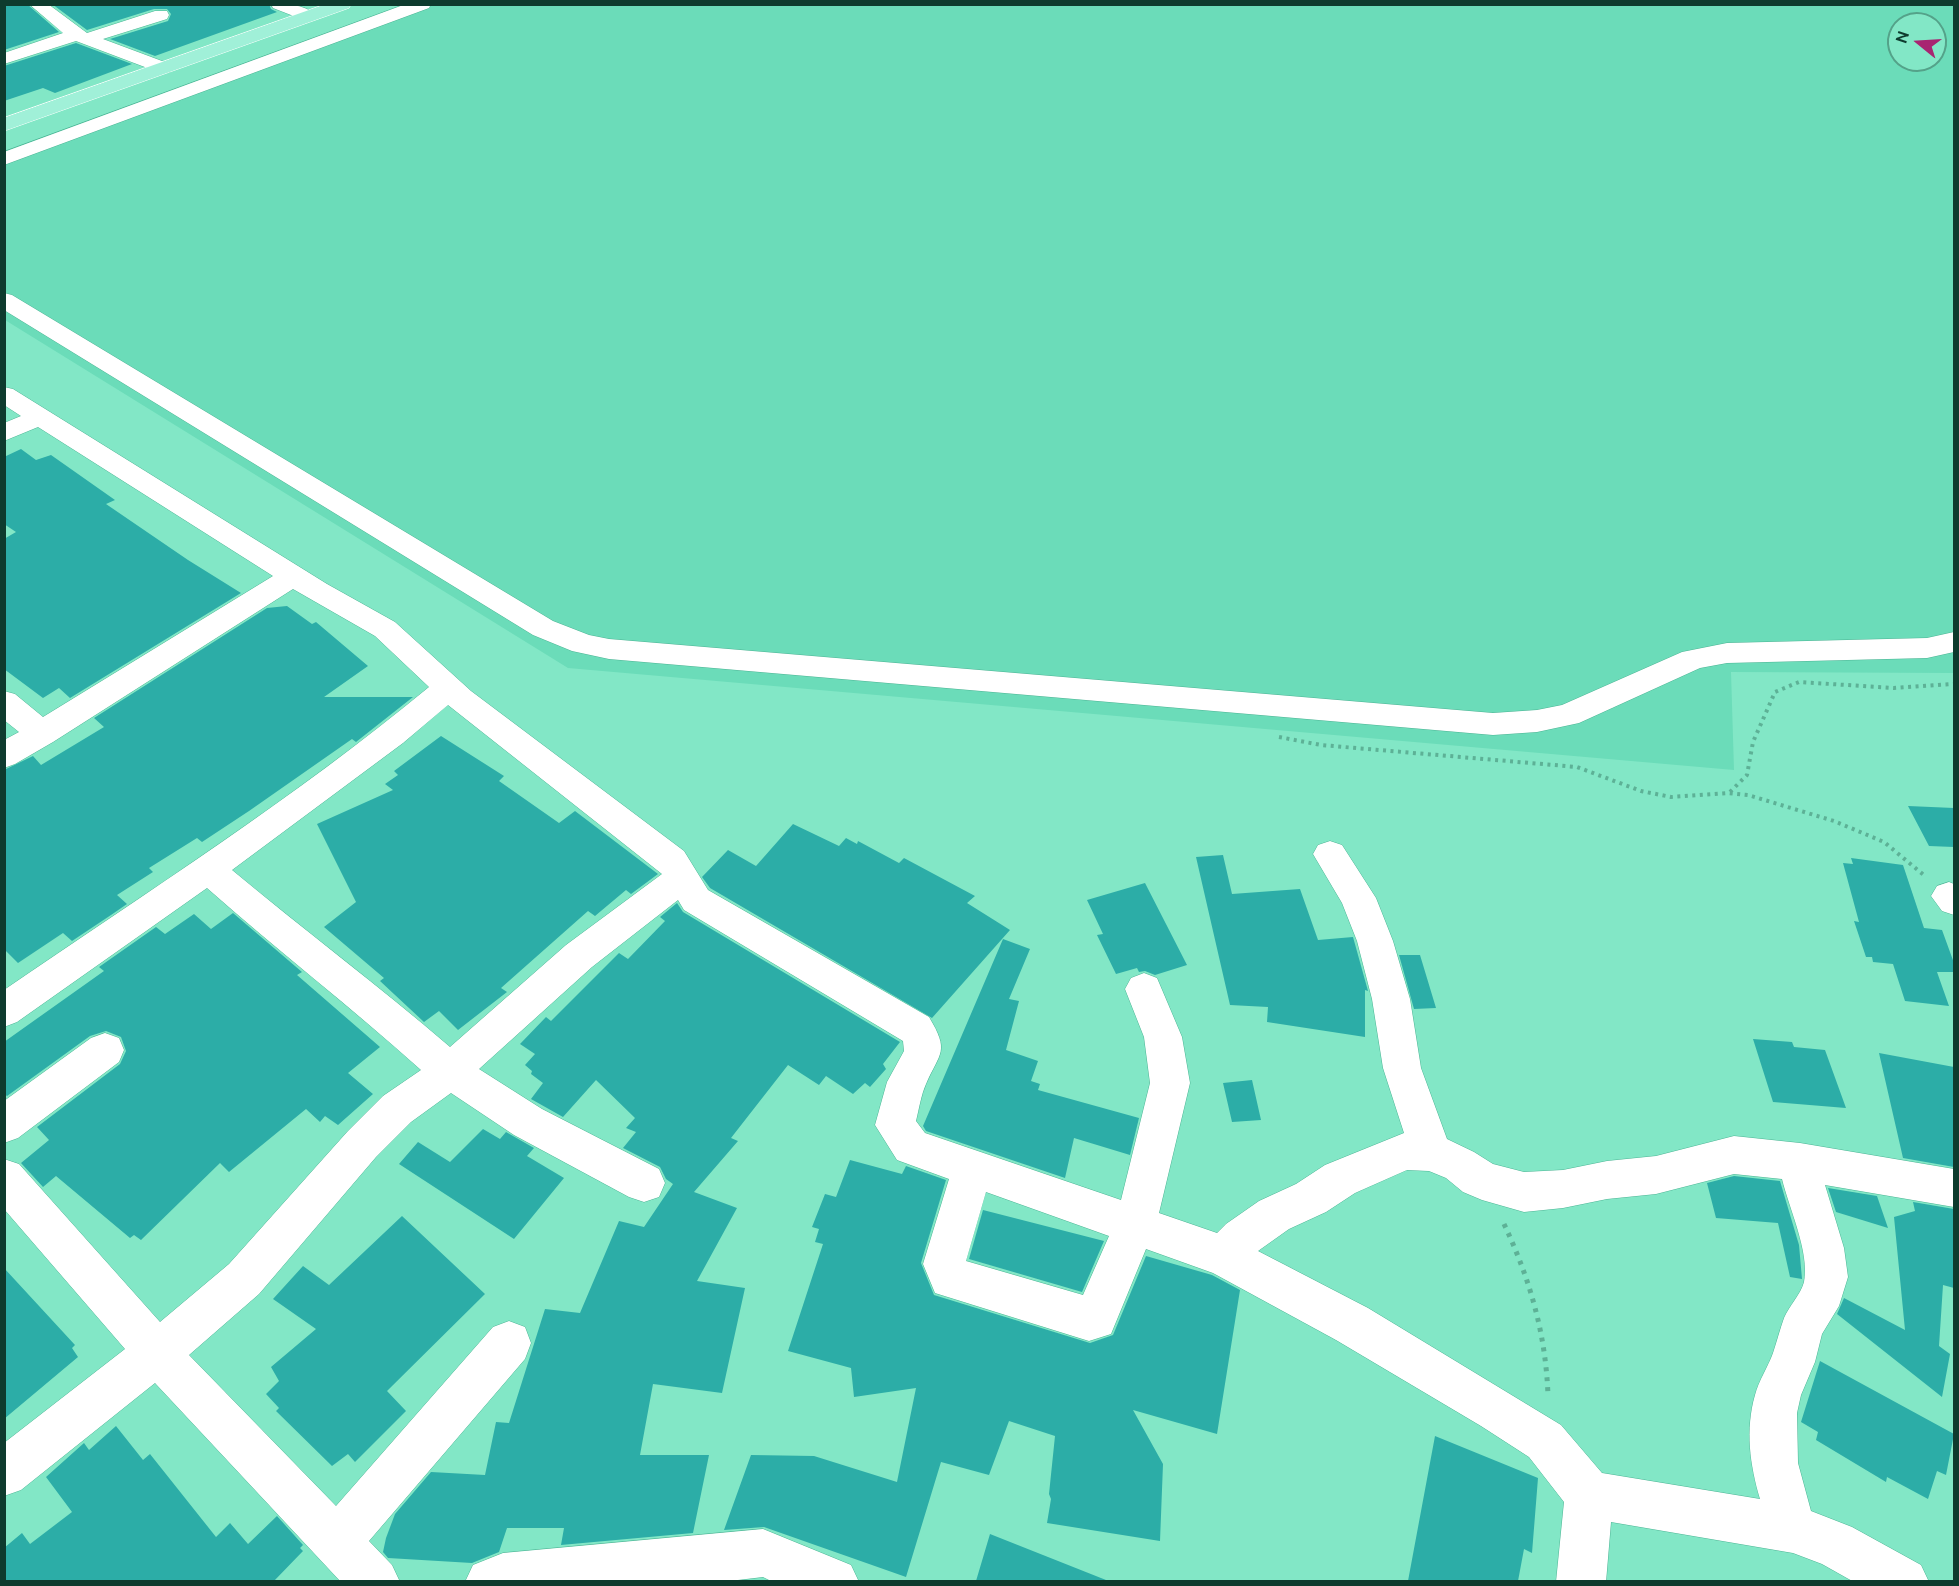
<!DOCTYPE html>
<style>
body{margin:0}
#map{position:relative;width:1959px;height:1586px;overflow:hidden;background:#82e7c6;font-family:Ubuntu,sans-serif}
canvas{display:block}
.frame{position:absolute;inset:0;border:6px solid #0e3b2e;pointer-events:none}
.north{position:absolute;left:1887px;top:12px;width:60px;height:60px;box-sizing:border-box;background:#82e7c6;border:2px solid #54a289;border-radius:50%;rotate:288deg;font-size:16px;font-weight:700;line-height:24px;text-align:center;color:#0e3b2e}
.north::after{content:'';display:block;margin:auto;width:21px;height:27px;background:#a82571;clip-path:polygon(50% 0,100% 100%,50% 72%,0 100%)}
</style>
<div id="map">
<canvas width="1959" height="1586"></canvas>
<div class="frame"></div>
<div class="north">N</div>
</div>
<script>
const g = document.querySelector('canvas').getContext('2d');
g.lineJoin = 'round';
function fillPath(path, color) { g.fillStyle = color; g.fill(path, 'evenodd'); }
function strokePath(path, color, width, dash) { g.strokeStyle = color; g.lineWidth = width; g.lineCap = dash ? 'butt' : 'round'; g.setLineDash(dash || []); g.stroke(path); }
const built = new Path2D(`
 M403,5H1954V673L1731,672L1734,770L568,668L5,320L4,151ZM1899,24H1935V60H1899Z`);
const building = new Path2D(`
 M4,4H27L59,32L4,50Z
 M52,4H269L271,9L277,12L155,56L110,39L168,21L171,14L167,9H154L87,30Z
 M76,43L132,64L55,93L43,88L4,101V66Z
 M21,449L36,460L51,455L115,500L106,504L188,560L241,593L70,698L59,688L43,698L4,669V539L16,532L4,524V457Z
 M287,606L312,624L316,622L368,666L324,697H413L356,742L352,739L249,811L202,842L197,838L149,868L153,872L117,895L127,904L111,915L72,941L63,933L18,963L4,949V770L33,756L41,765L104,727L94,718L267,608Z
 M441,736L504,776L499,781L559,823L575,811L658,874L631,894L626,890L595,916L588,911L501,988L507,992L458,1030L439,1011L424,1022L380,981L384,978L324,927L356,902L317,824L393,790L385,784L398,775L394,771Z
 M1908,806L1954,808V847L1929,846Z
 M793,824L839,846L846,838L857,844L858,841L899,863L904,858L975,896L967,903L1010,930L932,1018L710,888L702,877L728,850L756,866Z
 M1223,855L1232,894L1300,889L1318,940L1353,937L1368,991L1365,990V1037L1267,1022L1268,1007L1230,1005L1196,857Z
 M1851,858L1903,865L1924,928L1942,930L1954,963V972H1937L1949,1006L1905,1001L1893,964L1873,962L1872,957H1866L1854,921L1859,922L1843,863L1853,864Z
 M1145,883L1187,965L1155,975L1145,971L1139,972L1137,968L1116,974L1097,935L1103,934L1087,900Z
 M677,903L683,912L900,1042L883,1064L886,1069L870,1087L865,1083L853,1094L826,1076L819,1085L788,1065L731,1138L738,1141L694,1192L737,1208L697,1281L745,1288L722,1393L653,1384L640,1455H709L693,1533L561,1545L564,1528H507L499,1552L472,1563L388,1558L383,1552L386,1538L395,1514L431,1472L485,1475L496,1422L509,1423L545,1309L580,1313L619,1221L644,1227L673,1184L666,1179L660,1167L623,1148L636,1132L626,1128L635,1118L596,1080L563,1117L531,1099L543,1083L531,1074L532,1071L525,1065L535,1054L520,1044L546,1017L551,1021L619,953L628,959L665,921L660,917Z
 M233,913L302,972L297,975L380,1047L348,1073L373,1094L338,1125L325,1116L320,1122L306,1109L229,1172L220,1163L141,1240L134,1235L130,1238L56,1176L43,1187L21,1163L49,1140L37,1127L120,1064L126,1051L121,1037L106,1031L90,1036L7,1096L4,1094V1042L104,971L99,967L156,927L165,934L194,914L211,929Z
 M1003,939L1030,949L1009,999L1019,1001L1006,1050L1038,1061L1031,1081L1040,1084L1038,1090L1139,1118L1130,1155L1074,1138L1065,1178L926,1131L923,1126Z
 M1399,955H1420L1436,1008L1414,1009Z
 M1753,1039L1792,1042L1794,1047L1825,1050L1846,1108L1773,1102Z
 M1879,1053L1954,1067V1167L1903,1158Z
 M1252,1080L1261,1120L1232,1122L1223,1083Z
 M483,1129L500,1139L506,1132L534,1148L527,1156L564,1178L514,1239L399,1164L418,1142L450,1162Z
 M850,1160L902,1174L906,1166L946,1180L921,1263L934,1295L1090,1343L1113,1335L1146,1256L1212,1275L1240,1290L1217,1434L1133,1410L1163,1464L1160,1541L1047,1523L1051,1499L1049,1494L1055,1436L1009,1421L989,1475L941,1462L906,1577L764,1527L724,1530L751,1455L814,1456L897,1482L916,1388L854,1397L851,1368L788,1351L823,1244L815,1242L819,1229L812,1227L825,1194L836,1197Z
 M1734,1176L1780,1181L1799,1245L1802,1279L1790,1277L1778,1223L1716,1218L1707,1183Z
 M1828,1188L1877,1196L1888,1228L1836,1212Z
 M1913,1202L1954,1209V1288L1943,1285L1939,1346L1950,1354L1942,1397L1837,1314L1844,1298L1905,1330L1894,1217L1915,1211Z
 M983,1210L1104,1241L1082,1292L969,1259Z
 M402,1216L485,1294L387,1391L406,1411L355,1462L348,1454L332,1466L276,1411L279,1408L266,1394L279,1381L271,1367L316,1329L273,1299L303,1266L329,1285Z
 M4,1268L75,1345L72,1348L78,1357L4,1419Z
 M1820,1361L1954,1434L1946,1475L1937,1471L1928,1499L1887,1477L1886,1482L1816,1440L1818,1432L1801,1422Z
 M116,1426L143,1460L150,1454L216,1537L230,1523L248,1544L277,1516L303,1545L300,1548L303,1551L274,1581H4V1548L22,1533L30,1544L72,1512L46,1477L84,1443L89,1450Z
 M1435,1436L1538,1478L1532,1553L1524,1549L1518,1581H1408Z
 M990,1534L1106,1580V1581H976Z`);
const pathFar1 = new Path2D(`
 M1279,737L1321,745L1577,767L1641,791L1671,797L1728,793L1748,795L1834,821L1884,842L1925,876
 M1730,792L1747,775L1753,742L1775,692L1799,682L1894,688L1954,684`);
const path = new Path2D(`
 M1504,1224C1530,1279 1546,1335 1548,1396`);
const minor = new Path2D(`
 M29,4H48L87,33L155,11H167L169,15L167,19L103,39L170,64L173,68L170,72H158L76,41L4,64V53L63,33Z
 M271,4C287,4 307,4 317,17L309,22L273,8Z
 M406,4H431L429,8L4,165V152Z
 M4,293L12,295L553,621L589,635L609,639L1493,713L1537,710L1562,705L1682,652L1727,643L1927,638L1954,632V652L1927,658L1727,663L1700,668L1579,723L1537,732L1493,735L609,659L572,651L533,635L4,310Z
 M4,387L13,389L327,584L395,622L471,691L684,851L708,890L929,1017C950,1052 940,1052 926,1084C921,1095 919,1109 916,1121L925,1133L1121,1200L1150,1083L1144,1037L1125,989L1131,978L1144,973L1157,978L1182,1037L1190,1083L1159,1213L1217,1233L1226,1224L1259,1201L1296,1184L1325,1165L1404,1133L1383,1068L1372,999L1357,941L1342,903L1313,854L1318,845L1330,841L1342,845L1376,898L1393,941L1410,999L1421,1068L1447,1139L1474,1152L1493,1164L1524,1172L1563,1170L1607,1161L1656,1156L1734,1136L1800,1143L1954,1169V1207L1825,1185L1844,1248L1848,1277L1839,1306L1822,1334L1815,1362L1801,1395L1797,1413L1798,1463L1811,1511L1852,1527L1921,1565L1929,1582H1854L1822,1564L1793,1553L1611,1522L1606,1582H1556L1564,1502L1529,1457L1481,1426L1336,1340L1213,1273L1146,1249L1111,1334L1089,1341L935,1293L923,1264L949,1179L897,1160L875,1125L887,1082L904,1051L903,1041L684,910L678,900L592,967L479,1069L542,1109L659,1169L665,1183L659,1197L644,1202L629,1197L514,1135L451,1093L411,1122L376,1157L259,1294L189,1355L336,1506L493,1327L509,1321L525,1327L531,1343L525,1359L369,1541L392,1565L400,1582H341L155,1383L21,1490L4,1496V1443L125,1349L4,1209V1159L19,1164L160,1322L229,1264L348,1131L383,1096L421,1070C351,1007 277,950 207,888L17,1022L4,1027V990C147,892 295,798 429,687L375,636L293,589L53,742L15,764L4,768V740L19,732L4,720V691L15,694L43,717L273,576L38,427L4,441V423L21,416L4,405ZM448,705L662,874L566,945L450,1047C379,986 304,930 232,870L403,743ZM1407,1170L1429,1171L1446,1178L1463,1192L1482,1200L1524,1212L1563,1208L1607,1199L1656,1194L1734,1174L1782,1179C1789,1208 1810,1253 1804,1282C1801,1294 1789,1306 1784,1318C1780,1329 1777,1341 1773,1353C1768,1367 1759,1380 1755,1395C1745,1430 1750,1465 1760,1499L1602,1473L1561,1425L1368,1308L1258,1251L1289,1229L1326,1212L1355,1193ZM986,1192L1109,1236L1083,1295L966,1261Z
 M1949,882L1954,884V915L1942,911L1931,896L1937,886Z
 M105,1033L119,1038L124,1050L119,1062L18,1138L4,1143V1101L91,1038Z
 M763,1529L851,1565L859,1582H773L763,1577L721,1582H465L473,1565L503,1553Z`);
const major = new Path2D(`
 M326,4H351L349,8L4,131V118Z`);
fillPath(built, '#6bdcb9');
fillPath(building, '#2cada7');
strokePath(minor, '#4cb494', 1);
strokePath(major, '#fff', 1);
strokePath(pathFar1, '#5db196', 4, [3, 4.5]);
strokePath(path, '#5db196', 5, [4, 6]);
fillPath(minor, '#fff');
fillPath(major, '#a0f0d8');
</script>
